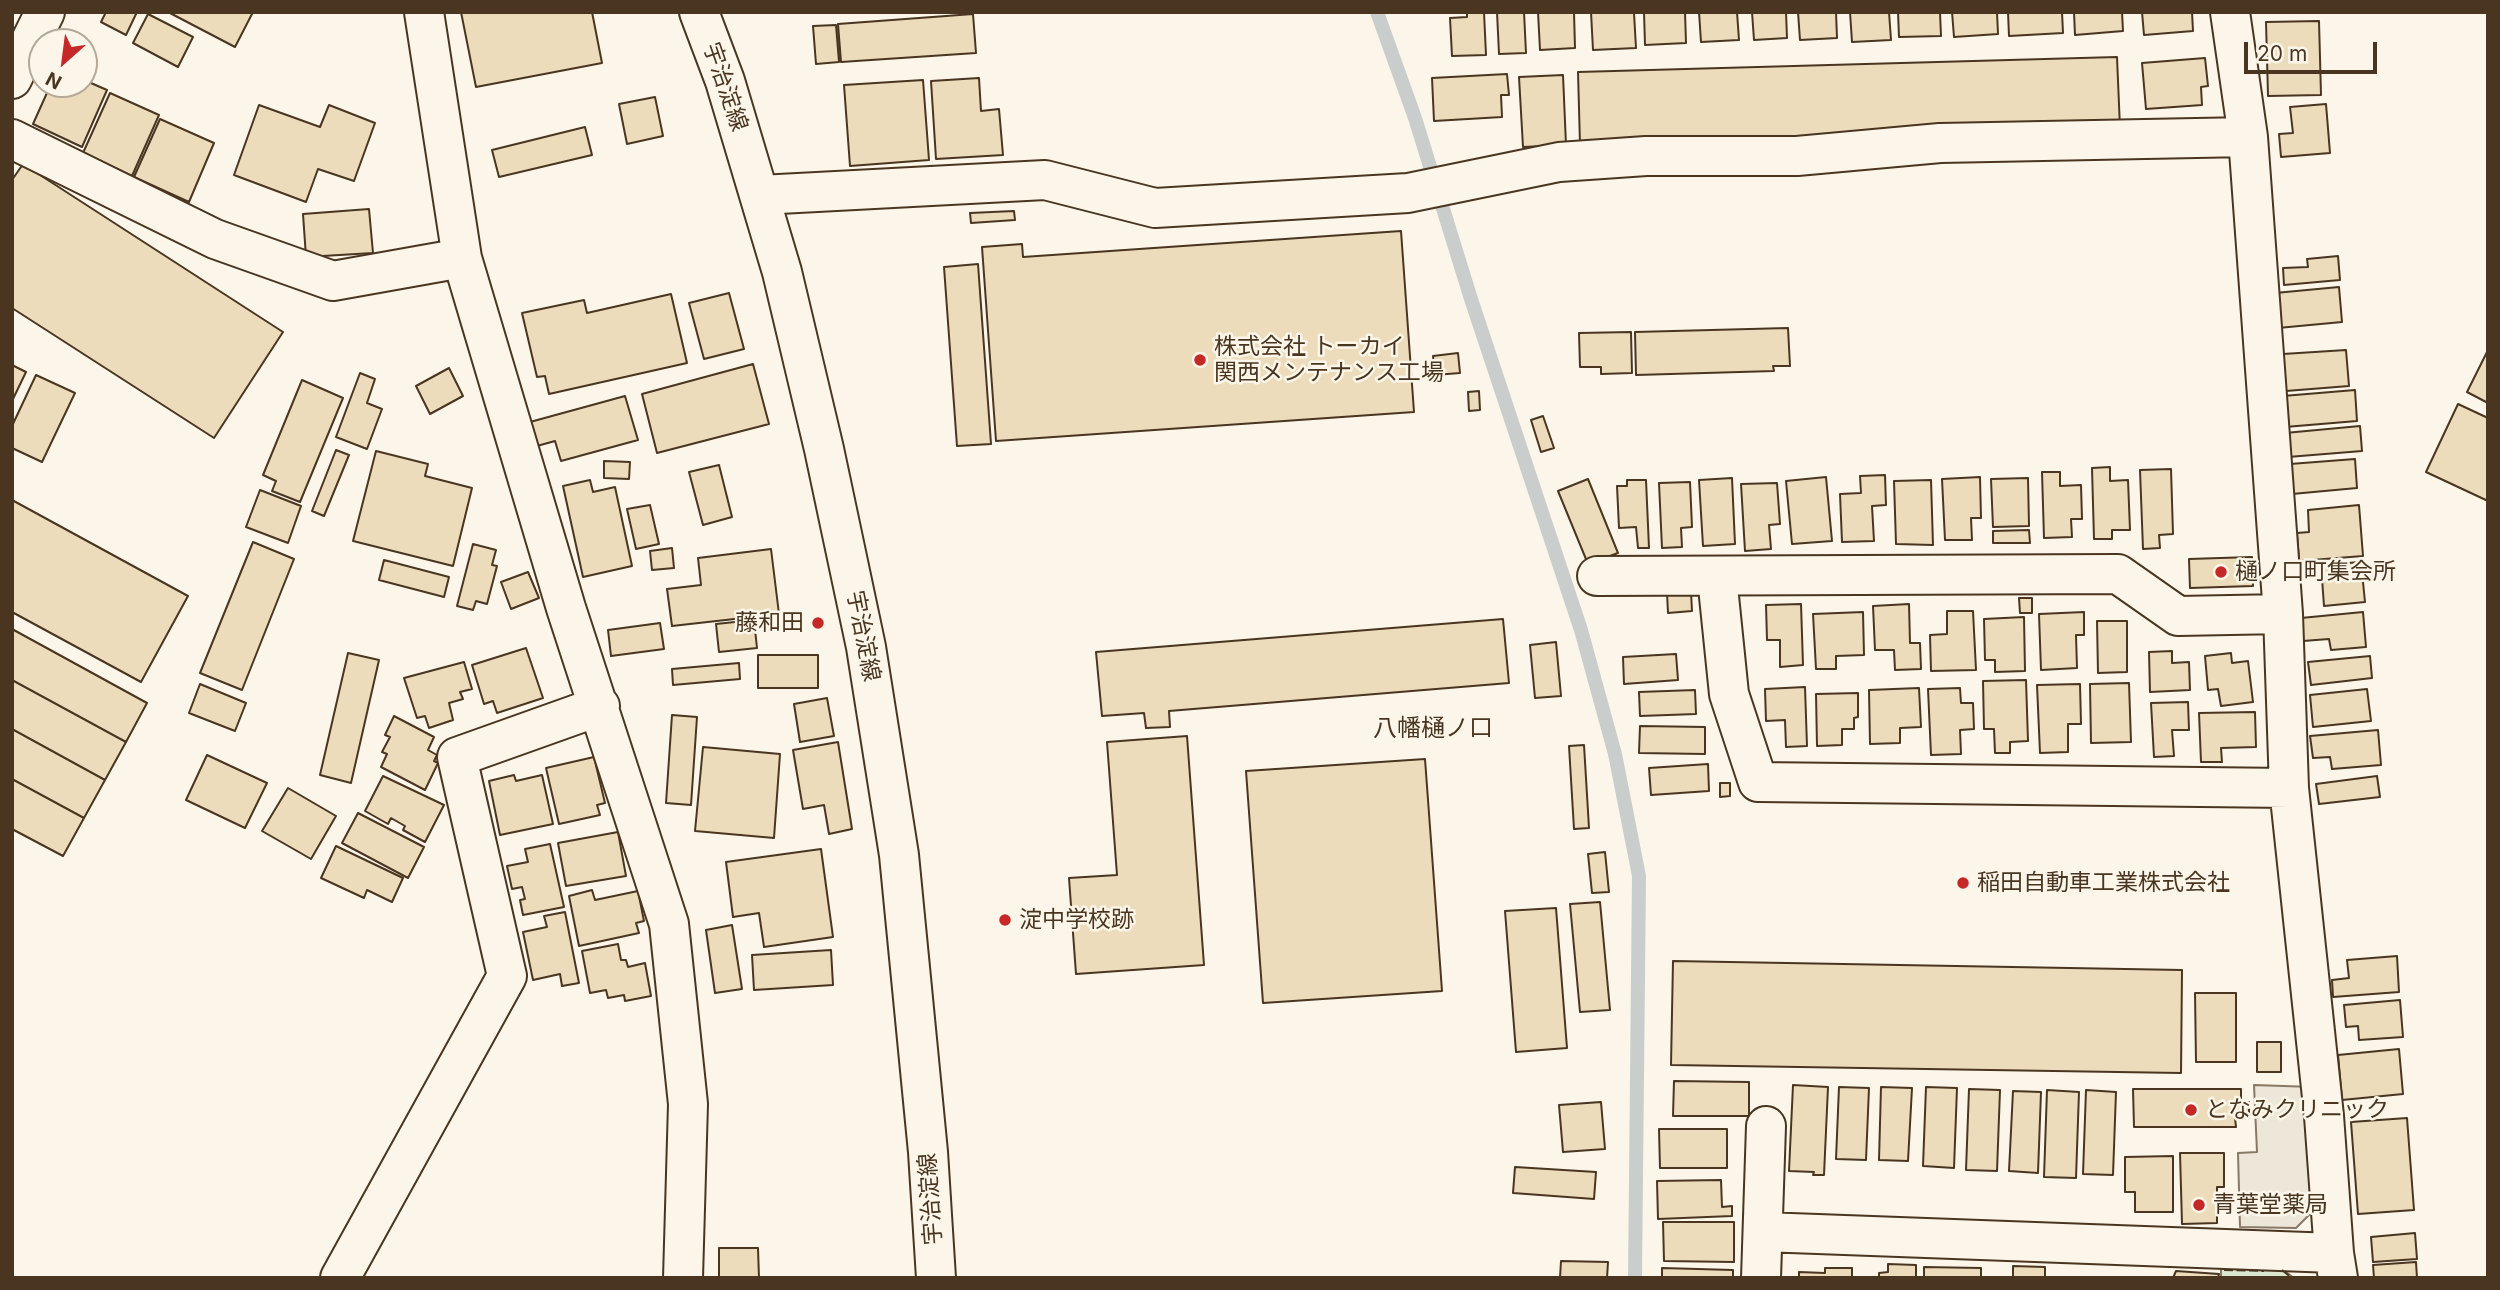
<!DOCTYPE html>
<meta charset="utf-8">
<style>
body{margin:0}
#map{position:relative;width:2500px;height:1290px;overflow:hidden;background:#fbf6e9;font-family:Inter,sans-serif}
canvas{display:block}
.frame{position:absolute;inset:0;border:14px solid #4a3520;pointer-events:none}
.north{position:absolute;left:28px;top:28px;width:70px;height:70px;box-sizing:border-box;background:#fbf6e9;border:2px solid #b4a999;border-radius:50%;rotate:208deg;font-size:19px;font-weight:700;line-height:28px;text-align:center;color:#4a3520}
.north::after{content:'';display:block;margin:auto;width:24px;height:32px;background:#c62828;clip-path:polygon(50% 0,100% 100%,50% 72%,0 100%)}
.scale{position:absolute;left:2244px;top:42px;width:133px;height:32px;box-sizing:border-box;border:4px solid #4a3520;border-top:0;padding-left:9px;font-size:21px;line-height:24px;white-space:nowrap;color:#4a3520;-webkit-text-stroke:5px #fbf6e9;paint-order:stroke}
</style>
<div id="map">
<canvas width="2500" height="1290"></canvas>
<div class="frame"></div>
<div class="north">N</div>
<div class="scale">20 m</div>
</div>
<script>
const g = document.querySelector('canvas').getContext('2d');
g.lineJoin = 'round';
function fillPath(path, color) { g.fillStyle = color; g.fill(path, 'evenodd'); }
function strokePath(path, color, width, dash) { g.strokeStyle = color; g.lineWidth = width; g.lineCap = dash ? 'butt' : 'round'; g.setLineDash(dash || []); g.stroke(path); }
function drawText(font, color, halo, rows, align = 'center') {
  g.font = font + ' Inter,"Noto Sans JP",sans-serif'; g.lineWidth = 5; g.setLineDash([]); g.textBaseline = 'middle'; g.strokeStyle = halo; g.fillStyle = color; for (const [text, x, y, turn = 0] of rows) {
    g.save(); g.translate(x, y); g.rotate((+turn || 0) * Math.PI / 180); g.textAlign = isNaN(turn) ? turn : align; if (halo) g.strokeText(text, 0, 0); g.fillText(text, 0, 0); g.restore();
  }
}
const green = new Path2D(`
 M2221,1267L2282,1269L2294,1278H2221Z`);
const parking = new Path2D(`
 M2254,1085L2313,1087L2320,1204L2296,1228L2240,1227L2238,1153L2257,1152Z`);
const stream = new Path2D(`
 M1377,12L1415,118L1471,299L1581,630L1615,754L1639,876L1635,1278`);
const building = new Path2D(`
 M106,12H137L126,35L101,22Z
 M168,12H253L235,47Z
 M461,12H592L602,63L476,87Z
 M1467,12H1484L1486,55L1452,56L1450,18L1467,17Z
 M1497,12H1524L1526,53L1499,54Z
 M1538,12H1574L1575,48L1540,50Z
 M1591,12L1634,13L1636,48L1593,50Z
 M1644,12H1685L1686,43L1645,45Z
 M1699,12H1737L1739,40L1701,42Z
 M1752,12H1786L1787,38L1754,40Z
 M1836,12L1837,38L1800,40L1798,12Z
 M1850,12H1889L1891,40L1852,42Z
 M1898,12H1940L1941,36L1899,37Z
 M1952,12H1997L1998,34L1954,37Z
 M2008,12H2062L2063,33L2009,36Z
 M2074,12H2122L2123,31L2075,35Z
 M2142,12H2192L2193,31L2144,35Z
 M148,14L193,37L178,67L133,43Z
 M973,14L976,53L841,62L838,24Z
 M2319,21L2321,95L2268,96L2266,22Z
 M836,25L839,62L816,64L813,26Z
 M2117,57L2120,128L1580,144L1578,72Z
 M2205,58L2208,86L2201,87L2202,105L2146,109L2142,63Z
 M1507,74L1509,95H1501L1502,117L1434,121L1432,78Z
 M1563,75L1566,145L1523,147L1519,77Z
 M979,78L981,111L999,109L1003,155L936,159L931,81Z
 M84,80L107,90L82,147L33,124L51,84H84Z
 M923,80L929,160L850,166L844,85Z
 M110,93L159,115L132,176L83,153Z
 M655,97L663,136L627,144L619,104Z
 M2326,104L2330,153L2281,157L2279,134L2293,133L2290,107Z
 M259,105L320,127L329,105L375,123L354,181L318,169L306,202L234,175Z
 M160,119L214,143L189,202L134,177Z
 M585,127L592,155L499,177L492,150Z
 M23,164L283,332L214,438L12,308V180Z
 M369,209L373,253L306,257L303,214Z
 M1014,211L1015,220L971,223L970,213Z
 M1401,231L1414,412L996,441L982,247L1022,244L1023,257Z
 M2338,256L2340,280L2284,285L2283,268L2308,267L2307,259Z
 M978,264L991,444L957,446L944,267Z
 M2339,287L2342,322L2278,328L2275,293Z
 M729,293L744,349L704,359L689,303Z
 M671,294L687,363L549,394L545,376L537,377L522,313L584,300L587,313Z
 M1788,328L1790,366H1773L1774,371L1636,375L1635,332Z
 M1631,332L1632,373L1601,374V367H1580L1579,333Z
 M2346,350L2349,386L2286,391L2283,354Z
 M2488,350V403L2467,392Z
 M1458,353L1460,373L1435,375L1433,356Z
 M753,364L769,424L657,453L642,394Z
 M12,365L26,372L12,401Z
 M449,368L463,396L430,414L416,386Z
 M360,373L375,379L367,403L382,409L367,449L336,437Z
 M36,375L75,393L42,462L12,448V426Z
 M302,380L343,398L300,502L272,491L276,481L263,475Z
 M2355,390L2357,421L2285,427L2283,396Z
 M1479,391L1480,410L1469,411L1468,392Z
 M625,396L638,440L561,461L555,441L537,446L530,422Z
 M2458,404L2488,418V501L2426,472Z
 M1543,416L1554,448L1541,452L1531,420Z
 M2360,426L2362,451L2288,457L2285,433Z
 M336,450L349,455L324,516L312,511Z
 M376,451L428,464L425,476L472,488L453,566L353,541Z
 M2355,459L2357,488L2292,494L2290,464Z
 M604,461L630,462L629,479L604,478Z
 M719,465L732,517L703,525L689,472Z
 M2110,467V481L2128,480L2130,530H2112V539H2094L2092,468Z
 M2171,469L2173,534L2159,535L2160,548L2143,549L2140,470Z
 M2042,472H2060V486L2081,485L2082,519H2071L2072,537L2044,538Z
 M1885,475L1886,505L1872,506L1874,541L1842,542L1840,494L1861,493L1860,476Z
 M1826,477L1832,541L1792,544L1786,481Z
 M1980,477L1981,518H1971L1972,540H1945L1942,479Z
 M1732,478L1735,544L1703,546L1699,480Z
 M2028,478L2029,526L1993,527L1991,479Z
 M1588,479L1618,553L1588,564L1558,491Z
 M590,480L593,492L615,487L632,566L583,577L563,486Z
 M1627,480H1646L1649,548H1638L1636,527L1619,528L1617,486H1627Z
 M1931,480L1933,545L1896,544L1894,481Z
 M1690,482L1692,527L1681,528L1682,547L1662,548L1659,483Z
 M1777,483L1780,524L1769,525L1771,549L1745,551L1741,484Z
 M260,490L301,506L288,543L246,527Z
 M12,500L188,596L141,682L12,612Z
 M650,505L659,544L636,549L627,509Z
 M2359,505L2363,556L2299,561L2297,533L2309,532L2308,510Z
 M2029,530L2030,543H1993V531Z
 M253,542L294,559L242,690L200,673Z
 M473,544L496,550L492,565L497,566L487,604L476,601L473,610L457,606Z
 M672,548L674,568L652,570L650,551Z
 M771,549L779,614L672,626L667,589L701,585L698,558Z
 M2252,557L2253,586L2190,588L2189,559Z
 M384,560L449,577L444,597L379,580Z
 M2361,562L2365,602L2324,606L2321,565Z
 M528,572L539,598L511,609L501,582Z
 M1691,592L1692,611L1668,613L1667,593Z
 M2019,598H2032V613H2020Z
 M1801,604L1803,665L1780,667V640H1767L1766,605Z
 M1909,604L1910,643H1920L1921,669L1895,670L1894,650H1875L1873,606Z
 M1947,611H1973L1976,670L1931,671L1930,635L1947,634Z
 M1863,612L1864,655L1836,656V669H1816L1813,614Z
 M2084,612V635H2076L2077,668L2041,670L2039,614Z
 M2363,612L2366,647L2331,650L2329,639L2303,641L2301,618Z
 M2024,617L2025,671L1995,672V660H1985L1984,619Z
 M1503,619L1509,683L1169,711L1170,727L1146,728L1144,713L1102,716L1096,652Z
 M754,620L757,648L719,652L716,624Z
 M2097,621H2127V672L2098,673Z
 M660,623L664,649L611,656L608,630Z
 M12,629L147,703L126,742L12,680Z
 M1556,642L1561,696L1535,698L1530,645Z
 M526,648L543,698L497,713L493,701L484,704L472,665Z
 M2172,651V663L2189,662L2190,690L2150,692L2149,652Z
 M348,653L379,660L351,783L320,775Z
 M2231,653L2232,663L2248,661L2253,702L2221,706L2218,689L2208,690L2205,656Z
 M1676,654L1678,680L1624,684L1623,657Z
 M758,655H818V688H758Z
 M2370,656L2372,678L2311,685L2308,662Z
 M464,662L472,689L460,692L463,699L449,703L453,720L429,728L425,716L417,718L404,678Z
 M739,663L740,679L673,685L672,669Z
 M12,680L126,742L105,780L12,729Z
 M2026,680L2028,741L2010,742V753H1995L1994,729H1984L1983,681Z
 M2129,683L2131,742L2091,743L2090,684Z
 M200,684L246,703L235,731L189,713Z
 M2080,684L2081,724H2068V752L2040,753L2037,685Z
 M1805,687L1807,746L1786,747L1785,720L1766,721L1765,689Z
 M1919,688L1921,727L1900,728V743L1870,744L1869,690Z
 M1960,688L1961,703H1973L1974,729L1960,730L1961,754L1931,755L1928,689Z
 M2367,689L2371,721L2313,727L2310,695Z
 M1695,690L1696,714L1640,716L1639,692Z
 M1858,693V717L1854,718V729H1842V745L1817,746L1816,694Z
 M827,698L834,736L800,742L794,704Z
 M2188,702L2189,730H2172L2174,756L2154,757L2151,703Z
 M2255,712L2256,747L2221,748L2222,762H2201L2199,713Z
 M672,715L697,717L691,805L666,803Z
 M394,716L434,737L428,750L437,755L434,761L438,763L425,790L381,767L387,754L382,752L390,737L385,735Z
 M1640,726L1705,727V754L1639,753Z
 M12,729L105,780L84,818L12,779Z
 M2378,730L2381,765L2332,769L2330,757L2313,758L2310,736Z
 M1187,736L1204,965L1076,974L1069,878L1117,875L1107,742Z
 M838,742L852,829L829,834L824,805L803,809L793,750Z
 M1584,745L1589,828L1574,829L1569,746Z
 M703,747L780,754L774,838L695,831Z
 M207,755L267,783L245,828L186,800Z
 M594,757L605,803L597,805L600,815L559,824L546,768Z
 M1425,759L1442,991L1263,1003L1246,771Z
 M1708,764L1709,791L1651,795L1649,768Z
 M514,775L516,781L542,775L553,824L500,835L489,781Z
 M383,776L444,805L425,842L403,830L405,826L391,818L388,824L365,811Z
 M2377,776L2380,797L2319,804L2316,784Z
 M12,779L84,818L63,856L12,829Z
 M1720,783H1730V796L1720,797Z
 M288,788L336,816L311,859L262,831Z
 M358,813L424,847L408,878L342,843Z
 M618,832L626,876L566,886L558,843Z
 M550,844L564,907L523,915L520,900L525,899L522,887L512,889L507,866L528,862L525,849Z
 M336,846L403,878L392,902L367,890L364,898L321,878Z
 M821,849L833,937L764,947L759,913L733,917L726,862Z
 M1605,852L1609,892L1592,893L1588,854Z
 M592,890L595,900L638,891L644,921L636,923L639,933L579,946L569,896Z
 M1600,902L1610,1010L1580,1012L1570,904Z
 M1556,908L1567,1048L1516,1052L1505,911Z
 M565,912L579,983L562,986L560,974L533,980L523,932L547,927L544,916Z
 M732,925L742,989L715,993L706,930Z
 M618,944L621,960H626L628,967L645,963L651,996L625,1001L624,995L608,998L606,990L590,993L582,951Z
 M831,950L833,985L754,990L752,955Z
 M2397,956L2399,992L2333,997L2332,980L2349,978L2347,960Z
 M1673,961L2182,970L2181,1073L1671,1065Z
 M2195,993H2236V1062H2196Z
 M2400,1000L2403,1037L2359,1040L2358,1026L2346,1027L2344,1005Z
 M2257,1042H2281V1072H2257Z
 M2399,1049L2403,1094L2342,1100L2338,1055Z
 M1674,1081L1749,1082V1116H1673Z
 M1793,1085L1828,1087L1824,1175H1813L1814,1172L1789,1171Z
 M1839,1087L1869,1088L1866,1160L1836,1159Z
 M1881,1087L1912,1088L1908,1161L1879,1160Z
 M1926,1087L1957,1088L1954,1168L1923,1166Z
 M1969,1089L2000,1090L1997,1171L1966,1170Z
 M2133,1089H2241V1102H2249V1118H2235L2236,1127H2134Z
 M2047,1090L2079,1092L2076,1178L2044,1177Z
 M2086,1090L2116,1092L2113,1175L2083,1174Z
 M2013,1091L2041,1092L2038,1173L2009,1171Z
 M1601,1102L1605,1149L1563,1152L1559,1105Z
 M2407,1118L2414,1210L2358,1214L2351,1122Z
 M1659,1129H1727V1168H1660Z
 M2180,1153H2224V1187H2217V1223L2182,1224Z
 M2173,1156V1212H2135V1192H2125V1157Z
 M1515,1167L1596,1172L1594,1199L1513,1193Z
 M1721,1180L1722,1207L1732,1206V1216L1658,1219L1657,1181Z
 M1663,1222H1734V1262L1664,1261Z
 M2415,1233L2417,1259L2373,1262L2371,1237Z
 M719,1248H758L759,1278H719Z
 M1561,1261L1608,1262L1607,1278H1560Z
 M2416,1262L2417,1278H2374L2373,1265Z
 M1888,1264L1916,1265V1278H1879V1273L1888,1272Z
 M2013,1266L2045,1267V1278H2013Z
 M1924,1267L1981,1268V1278H1924Z
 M1662,1268L1733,1270V1278H1662Z
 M1825,1268H1852V1278H1799V1272L1825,1273Z
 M2176,1271L2219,1274L2218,1278H2173Z`);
const minor = new Path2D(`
 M424,12L462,258L566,608L669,924L688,1104L683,1278
 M2230,12L2248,137L2283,614L2289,788L2324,1116L2334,1253L2338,1278
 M12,79L45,12
 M12,139L215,239L333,281L462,258
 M760,195L1045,180L1155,208L1408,193L1559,162L1646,156H1797L1940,143L2248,137
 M1597,576L2118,574L2178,616L2283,614
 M1717,577L1729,694L1758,782L2289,788
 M1763,1232L2334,1253
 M340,1278L507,976L457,757L600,706
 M1761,1278L1766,1126`);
const major = new Path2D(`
 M699,12L725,81L782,272L824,449L866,647L899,855L928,1152L936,1278`);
const fence = new Path2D(`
 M2224,1270L2264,1271
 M2282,1270L2292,1278`);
const markers = [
 [1200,360,7,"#c62828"],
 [2221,572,7,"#c62828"],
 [818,623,7,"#c62828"],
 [1963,883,7,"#c62828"],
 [1005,920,7,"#c62828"],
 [2191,1110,7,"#c62828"],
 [2199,1205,7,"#c62828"]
];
const streetNames = [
 ["宇治淀線",725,87,71],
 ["宇治淀線",863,636,79],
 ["宇治淀線",931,1199,-94]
];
const poiNames = [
 ["株式会社 トーカイ",1214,347],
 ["関西メンテナンス工場",1214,373],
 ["樋ノ口町集会所",2235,572],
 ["藤和田",804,623,"right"],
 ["稲田自動車工業株式会社",1977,883],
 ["淀中学校跡",1019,920],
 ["となみクリニック",2205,1110],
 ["青葉堂薬局",2213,1205]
];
const neighbourhoodNames = [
 ["八幡樋ノ口",1433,729]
];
fillPath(green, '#dce7d0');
strokePath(green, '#887966', 2);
fillPath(parking, '#ede7d9');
strokePath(parking, '#887966', 2);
strokePath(stream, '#c9cecd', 14);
fillPath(building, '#ecdcbc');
strokePath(building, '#4a3520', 2);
strokePath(minor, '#4a3520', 42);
strokePath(major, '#4a3520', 42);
strokePath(minor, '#fbf6e9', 38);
strokePath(major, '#fbf6e9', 38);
strokePath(fence, '#4a3520', 2, [9, 3.5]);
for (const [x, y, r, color] of markers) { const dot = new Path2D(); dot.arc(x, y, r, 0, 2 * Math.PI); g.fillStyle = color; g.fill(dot); strokePath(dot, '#fbf6e9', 2.5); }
drawText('23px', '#4a3520', '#fbf6e9', streetNames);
drawText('23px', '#4a3520', '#fbf6e9', poiNames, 'left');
drawText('24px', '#4a3520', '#fbf6e9', neighbourhoodNames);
</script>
